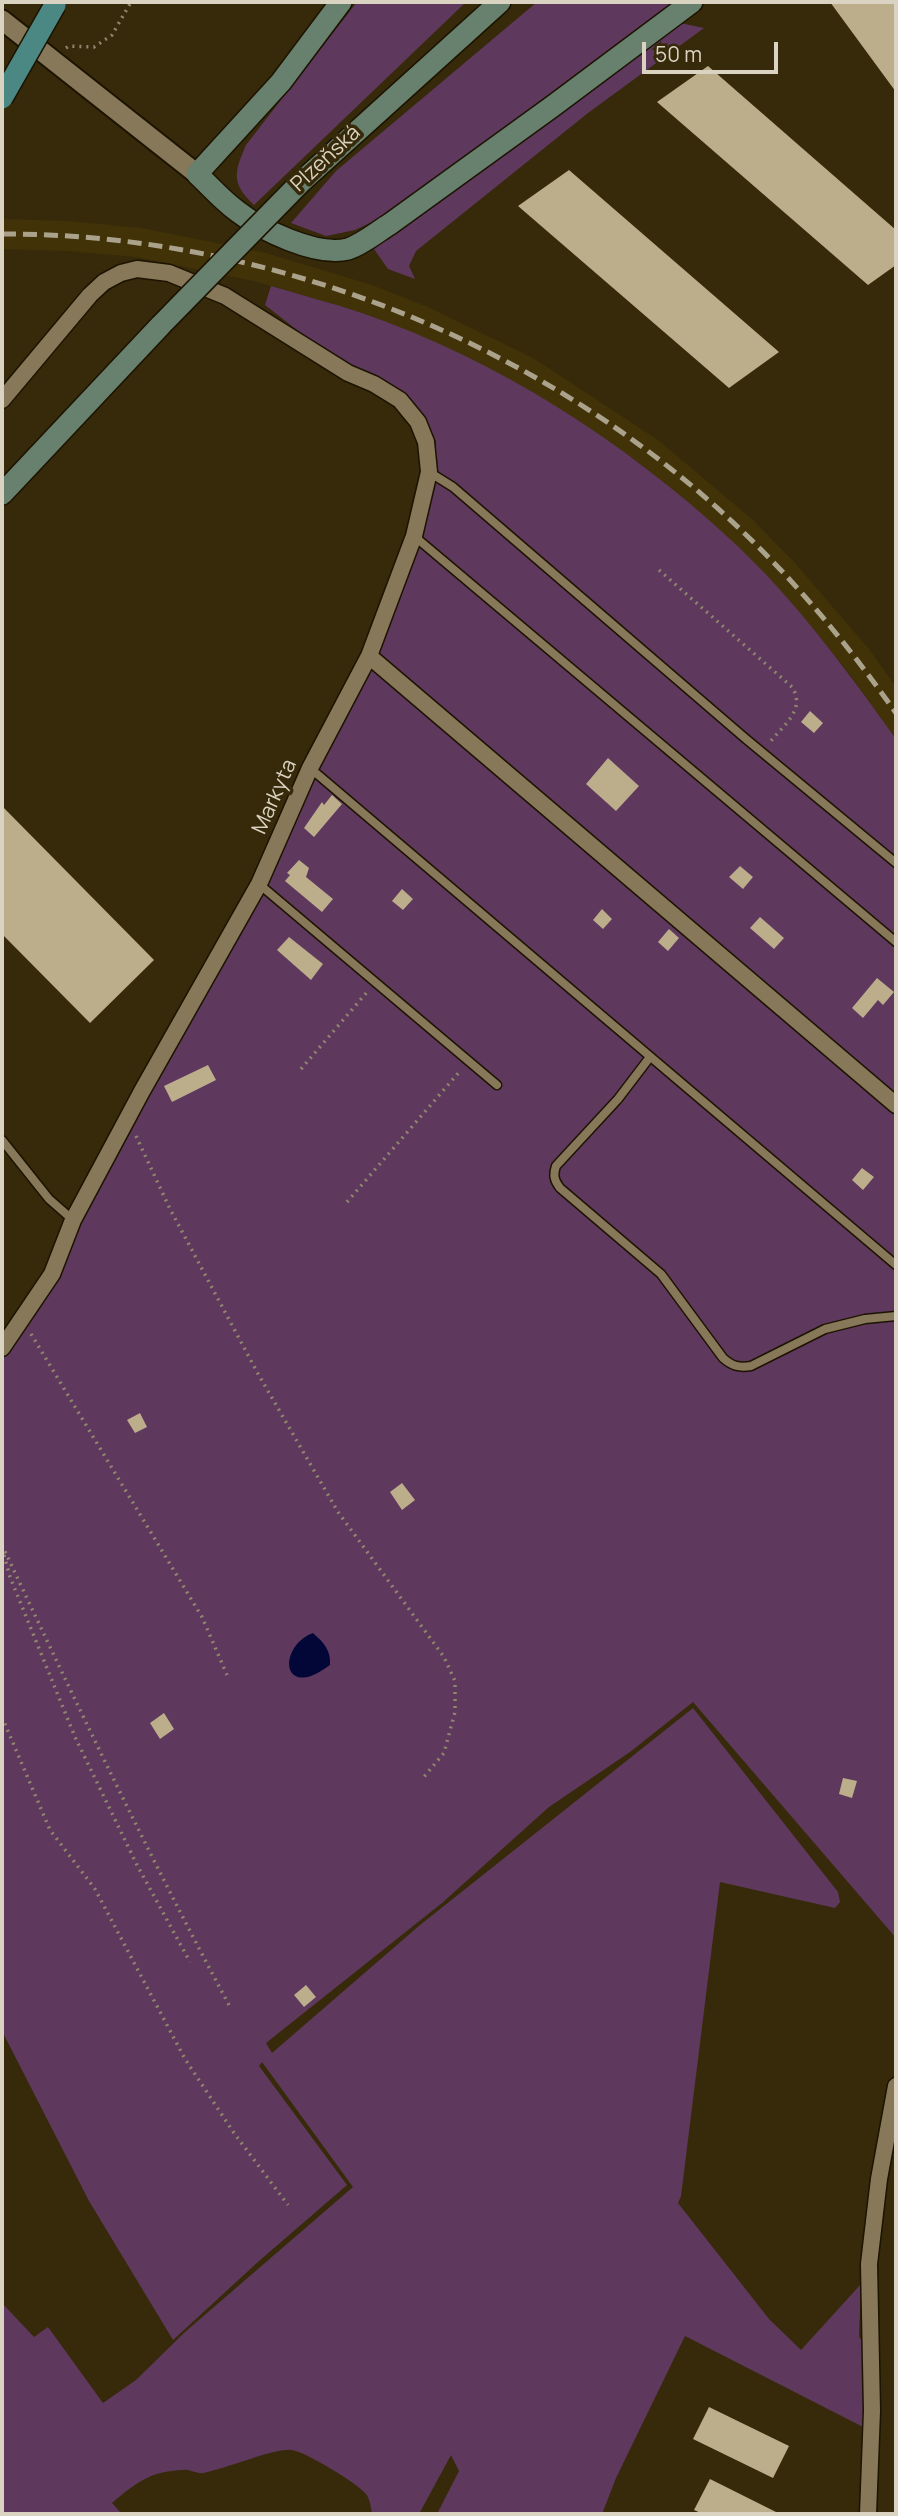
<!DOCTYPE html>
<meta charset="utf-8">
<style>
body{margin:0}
#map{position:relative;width:898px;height:2516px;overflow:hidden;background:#362a0a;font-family:Manrope,sans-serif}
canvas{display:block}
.frame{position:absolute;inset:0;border:4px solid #dbd3c2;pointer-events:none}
.scale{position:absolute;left:642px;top:42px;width:136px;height:32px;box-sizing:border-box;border:4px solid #dbd3c2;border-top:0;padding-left:9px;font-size:21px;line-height:24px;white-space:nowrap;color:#dbd3c2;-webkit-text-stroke:5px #362a0a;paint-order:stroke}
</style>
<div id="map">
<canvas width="898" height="2516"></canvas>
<div class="frame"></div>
<div class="scale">50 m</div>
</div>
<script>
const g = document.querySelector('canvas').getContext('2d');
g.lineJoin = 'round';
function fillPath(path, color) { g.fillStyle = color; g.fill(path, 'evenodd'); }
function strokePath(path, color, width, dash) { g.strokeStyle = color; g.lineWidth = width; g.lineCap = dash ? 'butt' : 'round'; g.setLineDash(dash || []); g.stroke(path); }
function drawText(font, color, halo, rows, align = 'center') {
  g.font = font + ' Manrope,sans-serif'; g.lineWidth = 7; g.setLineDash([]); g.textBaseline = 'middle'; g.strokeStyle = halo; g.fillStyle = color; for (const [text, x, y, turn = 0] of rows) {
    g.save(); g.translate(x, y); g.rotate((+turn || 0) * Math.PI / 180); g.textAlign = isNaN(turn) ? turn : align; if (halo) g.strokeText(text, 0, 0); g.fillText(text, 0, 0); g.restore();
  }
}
const built = new Path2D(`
 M2,219L69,221L141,228L266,253L372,285L428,307L533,358L658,440L752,519L795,563L869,649L896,687V739L845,668L807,622L731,540L641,464L518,384L416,335L362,313L258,282L137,257L67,251L2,249Z`);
const green = new Path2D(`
 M357,2H466L254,205C231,183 234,173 246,145Z
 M537,2H673L388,214L355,230L326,236L291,223L336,171Z
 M680,23L704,28L588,113L416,251L409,266L415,279L388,269L374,249L658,35Z
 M271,286C301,295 332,303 362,313C498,360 625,442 730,539C794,598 846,669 896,739V1938L693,1702L630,1752L549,1807L442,1903L266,2043L272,2053L420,1925L693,1708L838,1892L840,1902L835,1908L720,1882L681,2196L678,2203L769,2319L801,2350L861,2284L859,2337L866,2345L867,2429L685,2336L616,2478L602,2514H437L459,2471L451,2455L419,2514H372C371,2508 370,2499 366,2494C357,2483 306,2452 292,2450C274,2448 226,2469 203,2473C196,2474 190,2469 183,2470C150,2471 136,2483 112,2503L122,2514H2V2303L34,2337L48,2327L103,2403L136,2380L185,2332L353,2187L262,2062L259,2066L347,2185L259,2261L173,2340L89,2201L2,2031V1348L22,1320L259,884L435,485L436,441L417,409L380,380L320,348L265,305Z`);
const water = new Path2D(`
 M313,1633C324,1643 331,1650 330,1665C324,1669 317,1674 311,1676C280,1686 283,1644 313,1633Z`);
const building = new Path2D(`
 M830,2H896V92Z
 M708,66L896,230V265L868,285L657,102Z
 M569,170L779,352L729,388L518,206Z
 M810,711L823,723L814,733L801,722Z
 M608,758L639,786L616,811L586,784Z
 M332,795L342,804L314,837L304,828L322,802L324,805Z
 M2,806L154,960L90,1023L2,934Z
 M299,860L309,868L306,877L333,899L322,912L285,881L290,875L287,873Z
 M740,866L753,877L743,889L729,877Z
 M402,889L413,899L403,910L392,901Z
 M602,909L612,919L603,929L593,920Z
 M760,917L784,938L774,949L750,928Z
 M669,929L679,938L668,951L658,942Z
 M289,937L323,964L311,980L277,950Z
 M877,978L894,992L883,1005L878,1000L863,1018L852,1008Z
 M208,1065L216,1080L172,1102L164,1086Z
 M862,1168L874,1177L863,1190L852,1180Z
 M140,1413L147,1427L135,1433L127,1420Z
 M402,1483L415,1500L402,1510L390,1492Z
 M164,1713L174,1729L160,1739L150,1723Z
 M843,1778L857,1781L852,1798L839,1794Z
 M306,1985L316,1997L304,2007L294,1995Z
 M709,2407L789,2446L773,2478L693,2439Z
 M710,2479L780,2514H703L694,2510Z`);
const path = new Path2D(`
 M66,48L69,46L94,47L112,35L131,2
 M659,570L792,687C806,709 784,725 770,742
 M301,1069L368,991
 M136,1136L170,1209L257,1372L338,1512L444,1657L455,1681V1712L444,1753L423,1778
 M347,1202L460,1071
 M31,1334L202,1617L227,1675
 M2,1545C75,1701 148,1854 229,2005
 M4,1555L10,1577L75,1737L137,1865L190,1962
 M2,1717L50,1830L95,1889L185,2059L234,2133L288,2205`);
const service = new Path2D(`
 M429,472L453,487L746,739L896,863
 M414,536L896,942
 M310,768L896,1265
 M259,884L497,1085
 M650,1057L618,1099L556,1166C553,1175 554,1180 560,1188L661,1274L723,1358C732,1366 739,1368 751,1366L825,1329L865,1319L896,1316
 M2,1140L49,1199L73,1220`);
const minor = new Path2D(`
 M2,400L90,295L104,282L121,273L137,269L169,273L225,296L348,373L374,384L400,400L418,422L426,442L429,472L414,536L369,656L310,768L259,884L142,1091L73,1220L52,1274L2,1348
 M369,656L896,1105
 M868,2514L872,2411L869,2264L879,2179L896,2086`);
const tertiary = new Path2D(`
 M2,20L197,174`);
const secondary = new Path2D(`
 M341,2L281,82L197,174C210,186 222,200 237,211C261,230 317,257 348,249C363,244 377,232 390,224L553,106L692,2
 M301,182L500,2
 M2,494L161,325`);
const rail = new Path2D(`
 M2,234C270,233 549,345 742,531C800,586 850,648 896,713`);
const secondaryBridge = new Path2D(`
 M161,325L301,182`);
const primaryBridge = new Path2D(`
 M2,98L55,5`);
const streetNames = [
 ["Plzeňská",326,159,-43],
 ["Markyta",275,797,-66]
];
fillPath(built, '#413208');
fillPath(green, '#5f385e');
fillPath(water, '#030738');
fillPath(building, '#bcad8b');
strokePath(service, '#1c1300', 11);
strokePath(minor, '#1c1300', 19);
strokePath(tertiary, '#1c1300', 23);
strokePath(secondary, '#1c1300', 24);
strokePath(path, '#90866e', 3.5, [2, 5]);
strokePath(service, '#867858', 8);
strokePath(minor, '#867858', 16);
strokePath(tertiary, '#867858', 19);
strokePath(secondary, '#68806e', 21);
strokePath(rail, '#aba28c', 5, [14, 7]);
strokePath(secondaryBridge, '#1c1300', 24, []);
strokePath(primaryBridge, '#1c1300', 24, []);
strokePath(secondaryBridge, '#68806e', 21);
strokePath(primaryBridge, '#4b8884', 21);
drawText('21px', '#dbd3c2', '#362a0a', streetNames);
</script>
